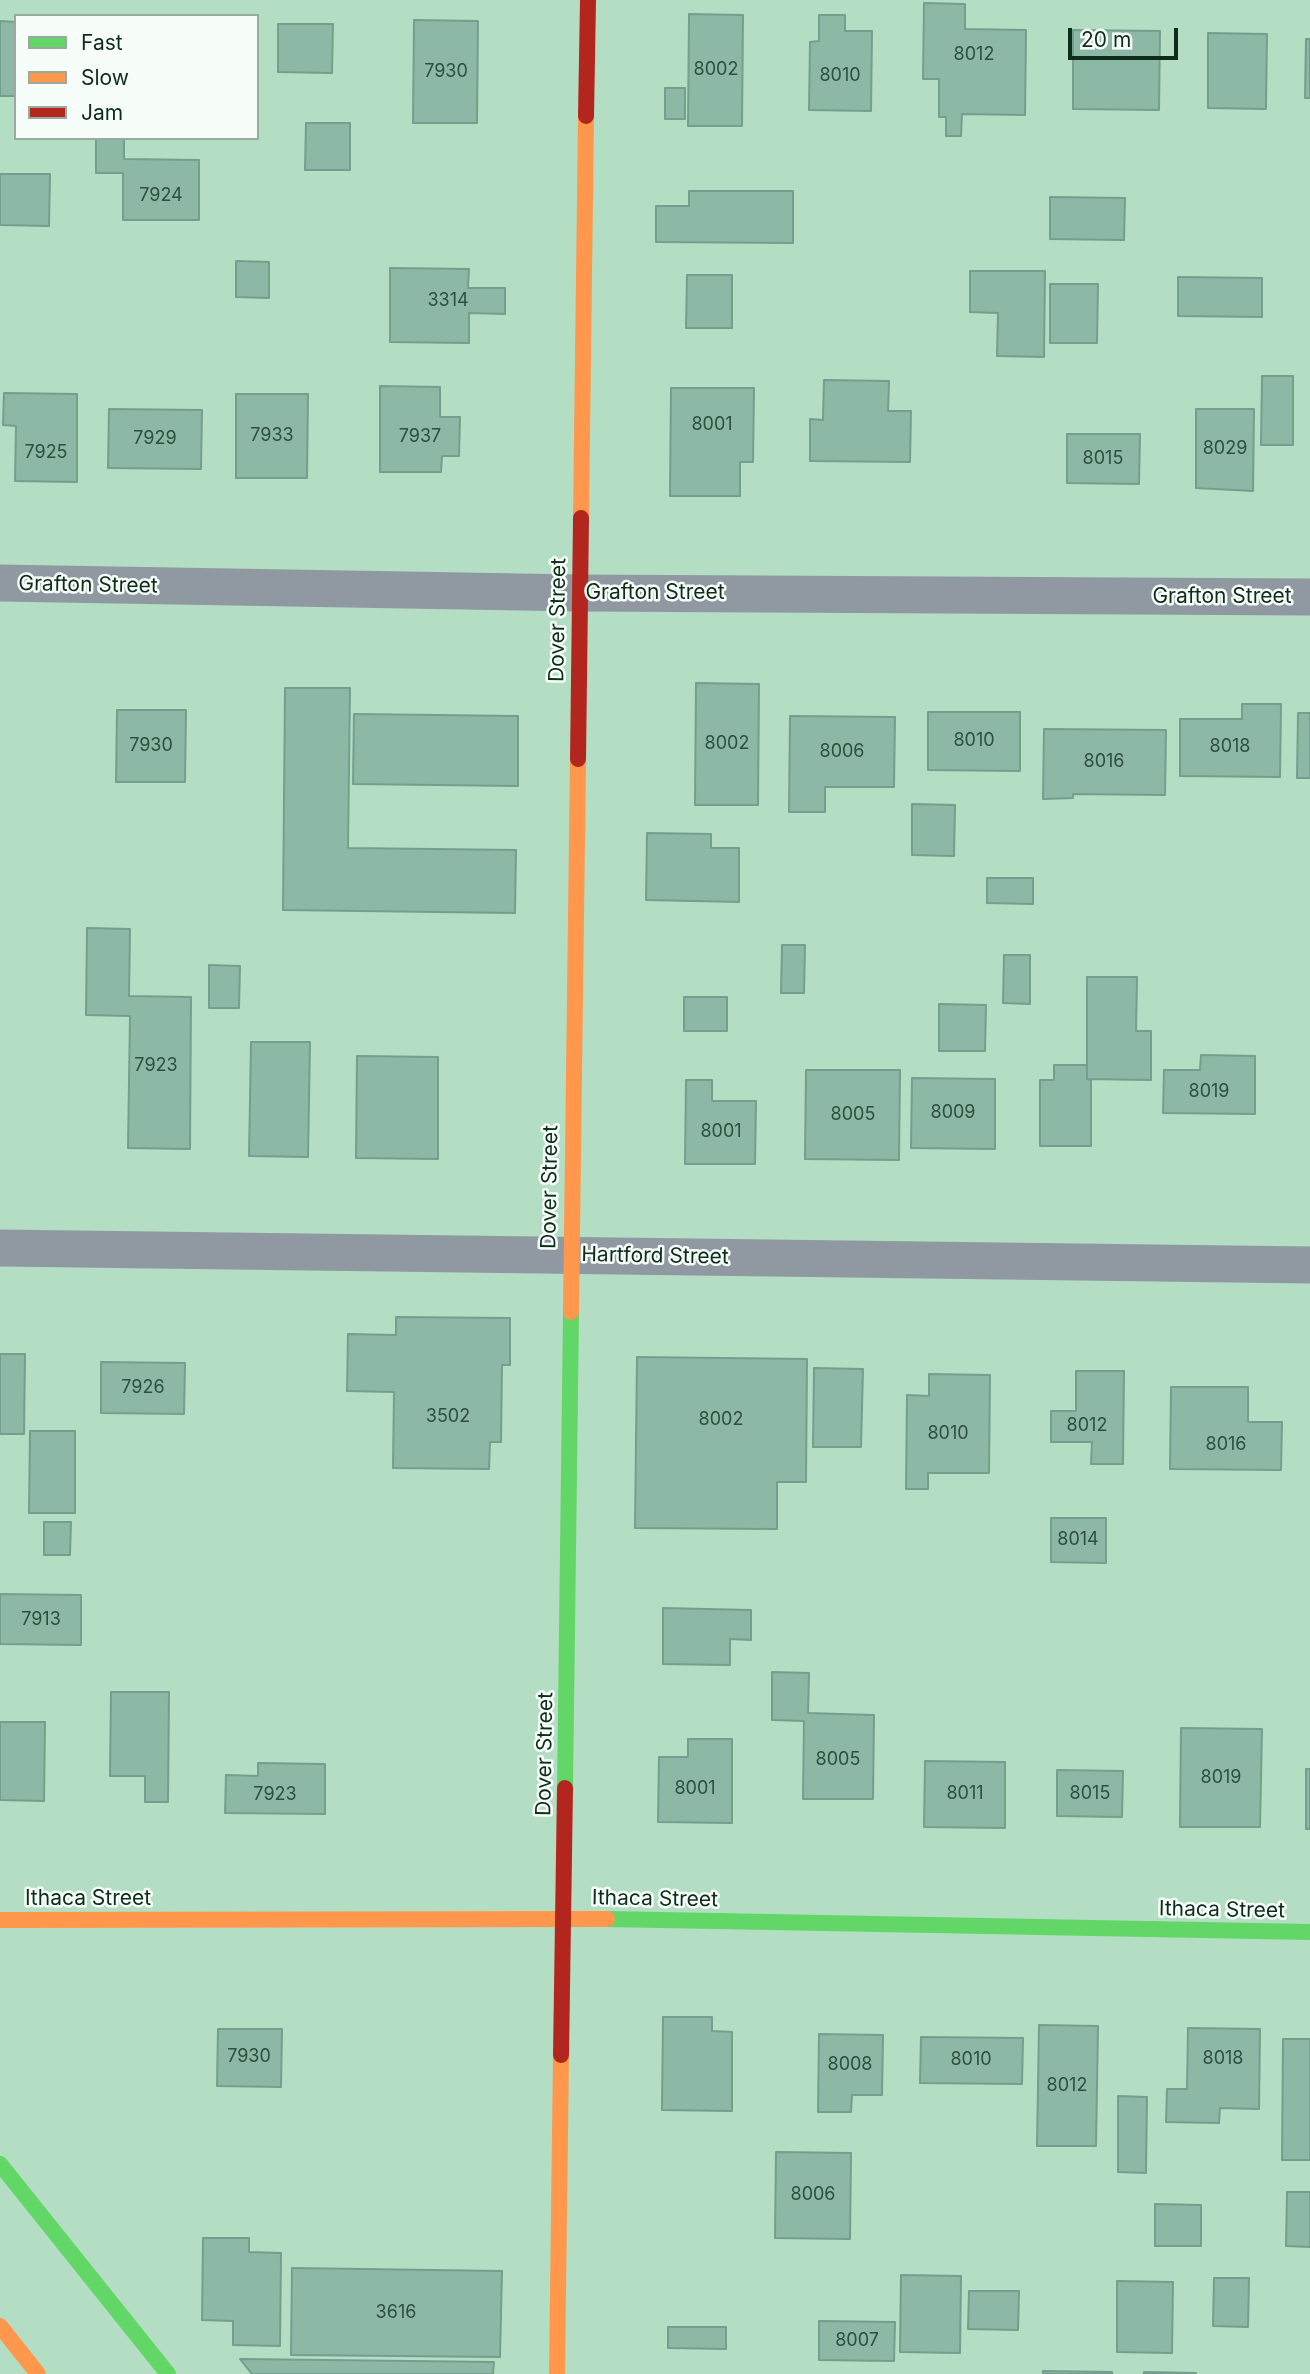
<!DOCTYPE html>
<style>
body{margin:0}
#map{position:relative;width:1310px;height:2374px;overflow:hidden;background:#b4dec3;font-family:Inter,sans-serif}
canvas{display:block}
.legend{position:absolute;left:14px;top:14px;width:245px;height:126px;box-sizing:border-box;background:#f7fef9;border:2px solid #99aaa0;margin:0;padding:9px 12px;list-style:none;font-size:21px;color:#0d2d1a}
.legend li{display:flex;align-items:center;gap:14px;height:35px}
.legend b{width:35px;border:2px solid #99aaa0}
.scale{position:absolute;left:1068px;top:28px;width:110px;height:32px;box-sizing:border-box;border:4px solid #0d2d1a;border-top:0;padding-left:9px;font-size:21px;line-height:24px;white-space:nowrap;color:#0d2d1a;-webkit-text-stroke:5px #f7fef9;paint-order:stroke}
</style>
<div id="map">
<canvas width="1310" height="2374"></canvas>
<ul class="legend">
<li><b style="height:9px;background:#63d668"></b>Fast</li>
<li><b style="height:9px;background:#ff974d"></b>Slow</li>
<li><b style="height:9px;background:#b3261e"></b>Jam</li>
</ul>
<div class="scale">20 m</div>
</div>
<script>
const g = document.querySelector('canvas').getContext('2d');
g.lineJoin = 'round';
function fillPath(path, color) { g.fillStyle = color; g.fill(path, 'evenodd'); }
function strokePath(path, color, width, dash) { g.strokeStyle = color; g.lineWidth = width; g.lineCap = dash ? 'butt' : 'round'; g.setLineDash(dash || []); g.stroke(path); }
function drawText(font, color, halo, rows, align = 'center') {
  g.font = font + ' Inter,sans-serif'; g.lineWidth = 5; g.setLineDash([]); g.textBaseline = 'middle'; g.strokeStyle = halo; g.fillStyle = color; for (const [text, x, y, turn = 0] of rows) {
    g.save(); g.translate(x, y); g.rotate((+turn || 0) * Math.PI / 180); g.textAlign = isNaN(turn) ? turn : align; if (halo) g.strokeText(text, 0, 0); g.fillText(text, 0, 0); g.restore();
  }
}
const building = new Path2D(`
 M924,3L965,4V29L1026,30L1025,115L962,114L961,136H946V117H939V79H923Z
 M689,14L743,15L742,126H688Z
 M819,15H845V31H872L871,111L809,110L810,42L819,41Z
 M414,20L478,21L477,123H413Z
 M0,21L16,22V96H0Z
 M278,24H333L332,73L278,72Z
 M1073,30L1160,31L1159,110L1073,109Z
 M1208,33L1267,34L1266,109L1208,108Z
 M1306,39H1310V98H1305Z
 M665,88H685V119H665Z
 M306,123H350V170H305Z
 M96,138H124V159L199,160V220H123V173H96Z
 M0,174H50L49,226L0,225Z
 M689,191H793V243L656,242V206H689Z
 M1050,197L1125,198L1124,240L1050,239Z
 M236,261L269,262V298L236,297Z
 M390,268L469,269L468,288H505V314L469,313V343L390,342Z
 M970,271H1045L1044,357L997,356L998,313L970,312Z
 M687,275H732V328H686Z
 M1178,277L1262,278V317L1178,316Z
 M1050,284H1098L1097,343H1050Z
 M1262,376H1293V445H1261Z
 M824,380L889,381L888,411H911L910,462L810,461V419L823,420Z
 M380,386L440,387V417H460L459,456H442L441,472H380Z
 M671,388H754L753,462H740V496H670Z
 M4,393L77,394V482L15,481L16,426L3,425Z
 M236,394H308L307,478H236Z
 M109,409L202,410L201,469L108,468Z
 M1196,409H1254L1253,491L1196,488Z
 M1067,434H1140L1139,484L1067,483Z
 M696,683L759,684L758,805H695Z
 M285,688H350L348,848L516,850L515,913L283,910Z
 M1242,704H1281L1280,777L1180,776V719H1242Z
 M117,710H186L185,782H116Z
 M928,712H1020V771L928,770Z
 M1298,713H1310V778H1297Z
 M354,714L518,716V786L353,784Z
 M790,716L895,717L894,787H825V812H789Z
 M1044,729L1166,730L1165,795L1073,794V798L1043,799Z
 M912,804L955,805L954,856L912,855Z
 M647,833L711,834V848H739V902L646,900Z
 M987,878H1033V904L987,903Z
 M87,928L130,929L129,996L191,997L190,1149L128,1148L130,1016L86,1015Z
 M782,945H805L804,993H781Z
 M1004,955H1030V1004L1003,1003Z
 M209,965L240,966L239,1008H209Z
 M1087,977H1137L1136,1031H1151V1080L1087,1079Z
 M684,997H727V1031H684Z
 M939,1004L986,1005L985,1051H939Z
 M251,1042H310L308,1157L249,1156Z
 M1201,1055L1255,1056V1114L1163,1113L1164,1070H1200Z
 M357,1056L438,1057V1159L356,1158Z
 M1054,1065H1087V1079L1091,1080V1146H1040V1080H1054Z
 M806,1070H900L899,1160L805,1159Z
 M912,1078L995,1079V1149L911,1148Z
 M686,1080H712V1101H756L755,1164H685Z
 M396,1317L510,1318V1365H502L501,1442H490L489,1469L393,1468L394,1392L347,1391L348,1334L396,1335Z
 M0,1354H25L24,1434H0Z
 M637,1357L807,1359L806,1482H777V1529L635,1528Z
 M101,1362L185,1363L184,1414L101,1413Z
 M814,1368L863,1369L861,1447H813Z
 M1076,1371H1124L1123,1464H1091L1092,1442H1051V1411H1076Z
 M929,1374L990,1375L989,1473H928V1489H906L907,1395L929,1396Z
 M1171,1387H1248V1422H1282L1281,1470L1170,1469Z
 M30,1431H75V1513H29Z
 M1051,1518H1106V1563L1051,1562Z
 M44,1522H71L70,1555H44Z
 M0,1594L81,1595V1645L0,1644Z
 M663,1608L751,1610V1640L730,1639V1665L663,1664Z
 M772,1672L809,1673L808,1713L874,1715L873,1799H803L804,1721L772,1720Z
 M111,1692H169L168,1802H145V1776H110Z
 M0,1722H45L44,1801L0,1800Z
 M1181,1728L1262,1729L1260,1827H1180Z
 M688,1739H732V1823L658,1822L659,1757H688Z
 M925,1761L1005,1762V1828L924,1827Z
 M258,1763L325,1764V1814L225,1813L226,1775L258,1776Z
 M1306,1769H1310V1829H1306Z
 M1057,1770L1123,1771L1122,1817L1057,1816Z
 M663,2017H712V2031L732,2032V2111L662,2110Z
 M1039,2025L1098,2026L1096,2146H1037Z
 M1188,2028L1260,2029L1259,2109L1220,2108L1219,2123L1166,2122L1167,2089H1187Z
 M218,2029H282L281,2087L217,2086Z
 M819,2034L883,2035L882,2095H852L851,2112H818Z
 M921,2037L1023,2038L1022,2084L920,2083Z
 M1283,2039H1310V2160H1282Z
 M1118,2096L1147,2097L1146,2173L1118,2172Z
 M776,2152L851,2153L850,2239L775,2238Z
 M1287,2192H1310V2247L1286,2246Z
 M1155,2204L1201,2205V2246H1155Z
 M203,2238H249V2252L281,2253L280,2346L233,2345V2321L202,2320Z
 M292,2268L502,2271L500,2357L291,2355Z
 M901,2275L961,2276L960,2353L900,2352Z
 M1214,2278H1249L1248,2327L1213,2326Z
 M1117,2281L1173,2282L1172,2353L1117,2352Z
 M969,2291H1019L1018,2330L968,2329Z
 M819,2321L895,2322L894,2361L819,2360Z
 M668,2327H726V2349L668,2348Z
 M240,2359L494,2362L493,2374H252Z
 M1043,2371L1112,2372V2374H1043Z
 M1144,2372L1196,2373V2374H1144Z`);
const street = new Path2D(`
 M0,583L579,593L1310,597
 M0,1248L1310,1265`);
const fast = new Path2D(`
 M565,1788L571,1312
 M607,1919L1310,1932
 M0,2164L168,2374`);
const slow = new Path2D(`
 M581,518L586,116
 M571,1312L578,759
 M0,1920L607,1919
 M0,2326L38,2374
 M557,2374L561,2055`);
const jam = new Path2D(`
 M586,116L588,0
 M578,759L581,518
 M561,2055L565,1788`);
const numberNames = [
 ["8012",974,55],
 ["8002",716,70],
 ["7930",446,72],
 ["8010",840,76],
 ["7924",161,196],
 ["3314",448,301],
 ["8001",712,425],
 ["7933",272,436],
 ["7937",420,437],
 ["7929",155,439],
 ["8029",1225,449],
 ["7925",46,453],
 ["8015",1103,459],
 ["8010",974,741],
 ["8002",727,744],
 ["7930",151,746],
 ["8018",1230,747],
 ["8006",842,752],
 ["8016",1104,762],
 ["7923",156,1066],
 ["8019",1209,1092],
 ["8009",953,1113],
 ["8005",853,1115],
 ["8001",721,1132],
 ["7926",143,1388],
 ["3502",448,1417],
 ["8002",721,1420],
 ["8012",1087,1426],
 ["8010",948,1434],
 ["8016",1226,1445],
 ["8014",1078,1540],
 ["7913",41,1620],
 ["8005",838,1760],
 ["8019",1221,1778],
 ["8001",695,1789],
 ["8011",965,1794],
 ["8015",1090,1794],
 ["7923",275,1795],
 ["7930",249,2057],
 ["8018",1223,2059],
 ["8010",971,2060],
 ["8008",850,2065],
 ["8012",1067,2086],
 ["8006",813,2195],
 ["3616",396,2313],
 ["8007",857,2341]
];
const streetNames = [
 ["Grafton Street",88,585,1],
 ["Grafton Street",655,593],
 ["Grafton Street",1222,597],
 ["Dover Street",558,620,-89],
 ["Dover Street",550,1187,-89],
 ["Hartford Street",655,1256,1],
 ["Dover Street",545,1754,-89],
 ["Ithaca Street",88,1899],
 ["Ithaca Street",655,1899,1],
 ["Ithaca Street",1222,1910,1]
];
fillPath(building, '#8eb8a6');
strokePath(building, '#749e8d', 2);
strokePath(street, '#9099a1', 37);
strokePath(fast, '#63d668', 16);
strokePath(slow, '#ff974d', 16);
strokePath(jam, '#b3261e', 16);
drawText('18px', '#2d503d', null, numberNames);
drawText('21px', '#0d2d1a', '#f7fef9', streetNames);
</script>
